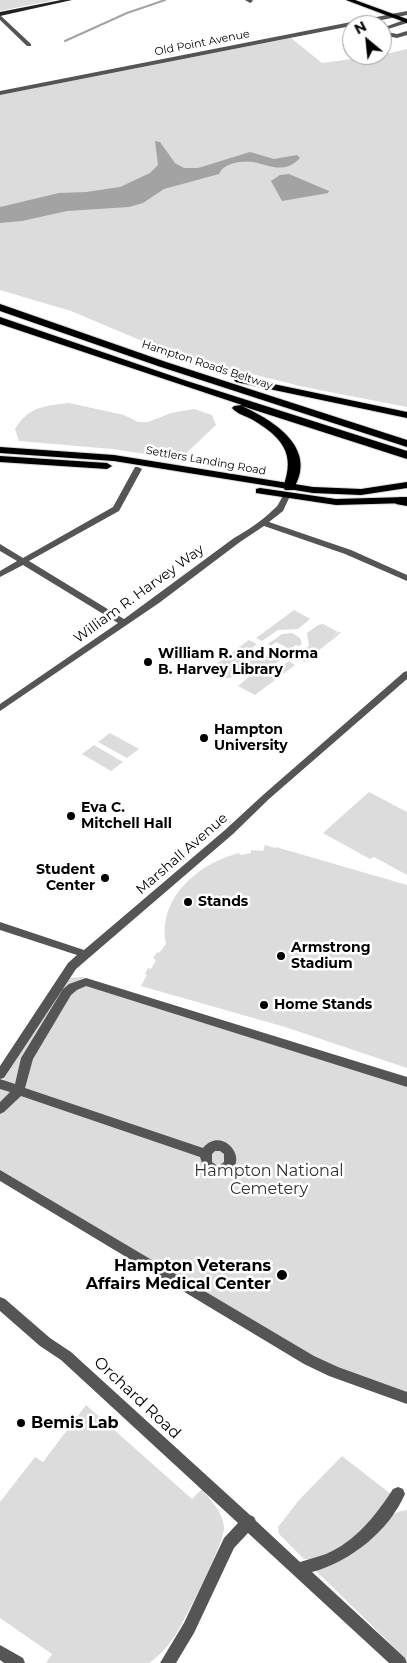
<!DOCTYPE html>
<style>
body{margin:0}
#map{position:relative;width:407px;height:1663px;overflow:hidden;background:#fff;font-family:Montserrat,sans-serif}
canvas{display:block}
.north{position:absolute;left:342px;top:15px;width:50px;height:50px;box-sizing:border-box;background:#fff;border:1px solid #999;border-radius:50%;rotate:332deg;font-size:14px;font-weight:700;line-height:20px;text-align:center;color:#000}
.north::after{content:'';display:block;margin:auto;width:18px;height:22px;background:#000;clip-path:polygon(50% 0,100% 100%,50% 72%,0 100%)}
</style>
<div id="map">
<canvas width="407" height="1663"></canvas>
<div class="north">N</div>
</div>
<script>
const g = document.querySelector('canvas').getContext('2d');
g.lineJoin = 'round';
function fillPath(path, color) { g.fillStyle = color; g.fill(path, 'evenodd'); }
function strokePath(path, color, width, dash) { g.strokeStyle = color; g.lineWidth = width; g.lineCap = dash ? 'butt' : 'round'; g.setLineDash(dash || []); g.stroke(path); }
function drawText(font, color, halo, rows, align = 'center') {
  g.font = font + ' Montserrat,sans-serif'; g.lineWidth = 5; g.setLineDash([]); g.textBaseline = 'middle'; g.strokeStyle = halo; g.fillStyle = color; for (const [text, x, y, turn = 0] of rows) {
    g.save(); g.translate(x, y); g.rotate((+turn || 0) * Math.PI / 180); g.textAlign = isNaN(turn) ? turn : align; if (halo) g.strokeText(text, 0, 0); g.fillText(text, 0, 0); g.restore();
  }
}
const green = new Path2D(`
 M0,0H55L0,11Z
 M291,38L322,63L382,55L407,49V407L304,387L224,367L159,348L71,311L0,290V95Z
 M69,403L124,415L138,422H148L171,413L194,409L212,415L216,425L180,459L112,449L19,441L15,429C29,406 45,406 69,403Z
 M294,610L310,619L298,629L278,630L262,641L256,638Z
 M323,624L338,632L331,638L339,632L341,633L304,662L295,657L309,646L307,633L318,625Z
 M292,633L300,638L302,644L299,646L296,645L290,649L276,642L271,646L268,644L282,634Z
 M249,640L257,644L241,657L243,670C226,682 228,680 211,671L212,669L208,670Z
 M263,648L266,649L261,653L275,660L280,657L283,658C271,667 264,673 250,665L248,658Z
 M289,661L295,665L255,695L238,686L251,675L272,674Z
 M110,733L139,749L127,758L98,742Z
 M94,745L123,762L111,771L82,754Z
 M369,792L407,812V875L374,857L370,859L323,833Z
 M265,845L275,848L276,847L407,885V1068L285,1027L141,986L147,975L145,974L148,968L151,969L156,960L153,958L157,952L159,953L166,944C157,898 199,863 239,853L241,855L251,853V850L263,851Z
 M83,977L407,1078V1404L356,1386L0,1178V1086L66,978Z
 M86,1405L192,1499L202,1489C211,1501 224,1513 224,1529C223,1545 187,1615 178,1631C170,1644 161,1655 149,1663H46L52,1654L0,1618V1502L35,1457L43,1462Z
 M342,1456L392,1495C374,1517 348,1552 320,1559C315,1560 309,1559 304,1559L279,1534L278,1527L299,1500Z
 M407,1510V1660L315,1570C329,1565 345,1560 357,1551C373,1537 385,1512 407,1510Z`);
const water = new Path2D(`
 M155,141L160,142L175,163L184,168H198L250,152L274,159L297,155L300,158C285,174 271,166 253,162C242,160 223,163 219,174L164,189L143,203L129,207L67,211L22,221L0,223V207L59,193L86,192L120,187L150,173L158,165Z
 M289,174L329,191L328,193L282,201L271,181L280,175Z`);
const stream = new Path2D(`
 M65,41L127,13L165,0`);
const street = new Path2D(`
 M245,0H252L253,1L250,3Z
 M407,11V15L0,95V91Z
 M0,15L31,44V46H27L0,20Z
 M407,19V23L382,31L397,34L407,31V35L397,38L382,35V28Z
 M135,467H138L142,469L119,511L29,561L124,619L234,538C248,530 262,521 274,509C280,505 280,497 286,494L290,496L283,511L269,522L351,550L407,575V581L345,554L264,526L240,542L159,603L0,711V704L118,623L23,565L0,577V571L17,561L0,551V544L23,558L113,507Z
 M407,671V679L269,799L233,834L76,969L4,1078L0,1079L15,1084L21,1058L63,989L69,984L86,978L407,1077V1087L86,986L77,990L71,995L33,1059L25,1088L203,1148C224,1123 254,1166 223,1174C216,1176 209,1174 204,1169L200,1157L21,1096L4,1112L0,1114V1102L10,1092L0,1089V1066L68,963L77,955L0,930V922L84,950L225,830L263,795L404,672ZM215,1151H220L224,1154V1162L220,1165H216L212,1162V1154Z
 M0,1170L314,1356L338,1367L407,1392V1404L329,1376L304,1364L0,1181Z
 M0,1297L5,1299L50,1338L71,1352L250,1515L254,1517L256,1521L300,1562C309,1559 318,1557 326,1554C355,1542 377,1514 393,1489L398,1487L403,1489L405,1494C389,1531 350,1562 312,1572L405,1658L407,1663H389L248,1533L234,1548L194,1633L176,1663H160L184,1623L224,1538L238,1523L61,1360L40,1346L0,1311Z
 M0,1645L23,1658L25,1663H4L0,1660Z`);
const secondary = new Path2D(`
 M61,0H72L0,16V12Z`);
const primary = new Path2D(`
 M346,0H355L407,19V23Z
 M0,447L114,455L313,487L361,489L407,482V488L361,495L313,493L114,461L0,453Z
 M0,456L107,463L112,466L107,469L0,462Z
 M260,488L336,499L407,497V503L336,505L256,493V489Z`);
const highway = new Path2D(`
 M0,304L166,362L407,440V447L158,366L0,311Z
 M0,317L187,381L407,451V459L242,406C274,421 319,448 293,490H285L283,487C296,454 282,437 253,420C246,416 237,414 232,408L234,406L242,405L0,324Z
 M240,377L407,412V418L236,382L234,380L236,378Z
 M400,497L407,498V506L396,504L394,501Z`);
const markers = [
 [148,662,5,"#000"],
 [204,738,5,"#000"],
 [71,816,5,"#000"],
 [105,878,5,"#000"],
 [188,902,5,"#000"],
 [281,956,5,"#000"],
 [264,1005,5,"#000"],
 [282,1275,6,"#000"],
 [21,1423,5,"#000"]
];
const farStreetnames = [
 ["Old Point Avenue",202,43,-11],
 ["Hampton Roads Beltway",207,365,18],
 ["Settlers Landing Road",206,461,10]
];
const streetNames = [
 ["William R. Harvey Way",139,594,-36],
 ["Marshall Avenue",182,854,-41]
];
const poiNames = [
 ["William R. and Norma",158,654],
 ["B. Harvey Library",158,670],
 ["Hampton",214,730],
 ["University",214,746],
 ["Eva C.",81,808],
 ["Mitchell Hall",81,824],
 ["Student",95,870,"right"],
 ["Center",95,886,"right"],
 ["Stands",198,902],
 ["Armstrong",291,948],
 ["Stadium",291,964],
 ["Home Stands",274,1005]
];
const nearParknames = [
 ["Hampton National",269,1171],
 ["Cemetery",269,1189]
];
const nearPoinames = [
 ["Hampton Veterans",271,1266],
 ["Affairs Medical Center",271,1284],
 ["Bemis Lab",31,1423,"left"]
];
const nearStreetnames = [
 ["Orchard Road",137,1398,43]
];
fillPath(green, '#dcdcdc');
fillPath(water, '#a3a3a3');
strokePath(stream, '#a3a3a3', 2);
strokePath(primary, '#dbdbdb', 2);
strokePath(highway, '#dbdbdb', 2);
fillPath(street, '#555');
fillPath(secondary, '#222');
fillPath(primary, '#000');
fillPath(highway, '#000');
for (const [x, y, r, color] of markers) { const dot = new Path2D(); dot.arc(x, y, r, 0, 2 * Math.PI); g.fillStyle = color; g.fill(dot); strokePath(dot, '#fff', 2); }
drawText('11px', '#000', '#fff', farStreetnames);
drawText('14px', '#000', '#fff', streetNames);
drawText('bold 14px', '#000', '#fff', poiNames, 'left');
drawText('16px', '#333', '#fff', nearParknames);
drawText('bold 16px', '#000', '#fff', nearPoinames, 'right');
drawText('16px', '#000', '#fff', nearStreetnames);
</script>
